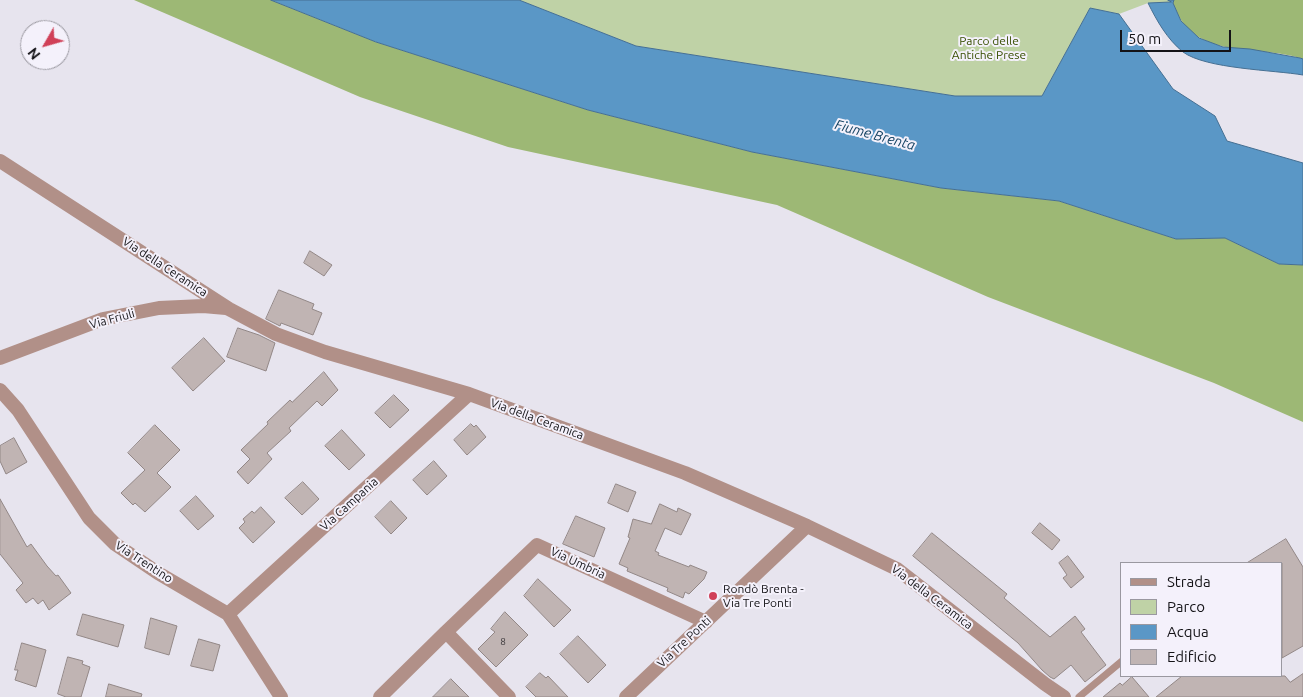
<!DOCTYPE html>
<meta charset="utf-8">
<style>
body{margin:0}
#map{position:relative;width:1303px;height:697px;overflow:hidden;background:#e7e4ee;font-family:Ubuntu,sans-serif}
canvas{display:block}
.legend{position:absolute;left:1120px;top:562px;width:162px;height:115px;box-sizing:border-box;background:#f4f1fb;border:1px solid #9a98a0;margin:0;padding:6px 9px;list-style:none;font-size:15px;color:#141317}
.legend li{display:flex;align-items:center;gap:10px;height:25px}
.legend b{width:25px;border:1px solid #9a98a0}
.north{position:absolute;left:20px;top:20px;width:50px;height:50px;box-sizing:border-box;background:#f4f1fb;border:1px solid #9a98a0;border-radius:50%;rotate:232deg;font-size:14px;font-weight:700;line-height:20px;text-align:center;color:#141317}
.north::after{content:'';display:block;margin:auto;width:18px;height:22px;background:#d04058;clip-path:polygon(50% 0,100% 100%,50% 72%,0 100%)}
.scale{position:absolute;left:1120px;top:30px;width:111px;height:22px;box-sizing:border-box;border:2px solid #141317;border-top:0;padding-left:6px;font-size:15px;line-height:18px;white-space:nowrap;color:#141317;-webkit-text-stroke:4px #f4f1fb;paint-order:stroke}
</style>
<div id="map">
<canvas width="1303" height="697"></canvas>
<ul class="legend">
<li><b style="height:6px;background:#b19088"></b>Strada</li>
<li><b style="height:14px;background:#bfd2a6"></b>Parco</li>
<li><b style="height:14px;background:#5a97c6"></b>Acqua</li>
<li><b style="height:14px;background:#c0b4b3"></b>Edificio</li>
</ul>
<div class="north">N</div>
<div class="scale">50 m</div>
</div>
<script>
const g = document.querySelector('canvas').getContext('2d');
g.lineJoin = 'round';
function fillPath(path, color) { g.fillStyle = color; g.fill(path, 'evenodd'); }
function strokePath(path, color, width, dash) { g.strokeStyle = color; g.lineWidth = width; g.lineCap = dash ? 'butt' : 'round'; g.setLineDash(dash || []); g.stroke(path); }
function drawText(font, color, halo, rows, align = 'center') {
  g.font = font + ' Ubuntu,sans-serif'; g.lineWidth = 4; g.setLineDash([]); g.textBaseline = 'middle'; g.strokeStyle = halo; g.fillStyle = color; for (const [text, x, y, turn = 0] of rows) {
    g.save(); g.translate(x, y); g.rotate((+turn || 0) * Math.PI / 180); g.textAlign = isNaN(turn) ? turn : align; if (halo) g.strokeText(text, 0, 0); g.fillText(text, 0, 0); g.restore();
  }
}
const green = new Path2D(`
 M519,0H1174L1172,2L1148,3L1119,14L1090,8L1042,96H955L636,46Z`);
const forest = new Path2D(`
 M134,0H271L376,42L588,110L752,152L941,188L1059,201L1176,239L1225,238L1279,264L1303,265V422L1214,383L988,297L777,205L508,147L360,97Z
 M1174,0H1303V59C1264,45 1207,59 1181,20C1178,15 1175,8 1172,2Z`);
const water = new Path2D(`
 M271,0H519L636,46L955,96H1042L1090,8L1119,14L1173,89L1215,116L1227,141L1303,163V265L1279,264L1225,238L1176,239L1059,201L941,188L752,152L588,110L376,42Z
 M1168,0H1174L1173,3L1181,21L1199,38L1223,47L1250,49L1300,58L1303,59V75C1274,70 1206,69 1183,52C1167,39 1157,21 1148,3L1171,2Z`);
const building = new Path2D(`
 M310,251L332,265L324,276L304,263Z
 M279,290L314,304L312,309L322,313L313,335L281,323L280,326L266,319Z
 M238,328L259,335L275,343L266,371L227,357Z
 M204,338L225,361L193,391L172,368Z
 M324,372L338,390L322,406L317,401L289,428L291,431L267,453L272,459L248,484L237,472L250,459L241,450L268,424L267,422L290,400L292,402Z
 M394,395L409,410L390,428L375,413Z
 M471,424L474,427L476,425L486,437L467,455L454,440Z
 M155,425L180,450L157,473L171,487L145,512L135,503L133,505L121,493L145,470L128,453Z
 M342,430L365,455L349,470L325,446Z
 M14,438L27,462L6,474L0,461V446Z
 M434,461L447,476L427,495L413,480Z
 M303,482L319,499L302,515L285,498Z
 M616,484L636,492L628,512L608,503Z
 M196,496L214,516L198,530L180,511Z
 M0,499L27,547L31,544L47,566L56,576L58,575L71,593L49,610L43,600L38,604L33,598L26,603L16,590L23,583L0,554Z
 M391,501L407,518L391,534L375,517Z
 M660,504L677,512L678,508L691,514L681,535L665,528L655,551L659,553L658,555L689,567L690,565L707,572L704,579L689,594L685,592L683,598L667,591L668,588L627,571L628,568L619,564L630,538L628,537L633,519L651,524Z
 M261,507L275,522L253,543L239,528L245,522L243,519L252,511L254,513Z
 M576,516L605,528L594,557L563,544Z
 M1040,523L1060,540L1052,550L1032,533Z
 M932,533L1007,594L1004,598L1050,637L1075,616L1085,629L1081,632L1106,665L1085,682L1071,665L1054,679L1050,677L1042,670L1018,643L913,556Z
 M1286,539L1303,567V646L1282,658V563H1247Z
 M1068,556L1084,577L1071,588L1063,578L1067,575L1059,563Z
 M538,579L571,610L554,627L524,596Z
 M505,612L528,635L496,667L478,649L495,632L491,629Z
 M83,614L124,625L118,647L77,635Z
 M151,618L177,626L169,655L145,648Z
 M578,636L606,665L588,683L560,654Z
 M199,639L220,645L213,671L191,666Z
 M22,643L46,650L36,687L15,680L18,670H15Z
 M68,657L83,661L82,664L90,667L81,697H66L58,694Z
 M540,673L546,678L548,676L568,697H536L526,687Z
 M1303,674V697H1156L1182,676H1285L1290,682Z
 M1132,677L1149,697H1103L1120,683L1122,685Z
 M451,679L469,697H433Z
 M109,684L142,694L141,697H106Z`);
const lane = new Path2D(`
 M1079,697L1122,661`);
const street = new Path2D(`
 M0,161L229,309L276,334L325,352L469,394L685,473L807,526L897,569L1045,684L1064,697
 M0,358L103,319L159,308L203,306L226,308
 M0,390L18,410L89,518L115,544L158,573L228,614L281,697
 M228,614L469,394
 M446,632L537,545L706,622
 M380,697L446,632L509,697
 M626,697L807,526`);
const markers = [
 [713,596,5,"#d04058"]
];
const numberNames = [
 ["8",503,642]
];
const parkNames = [
 ["Parco delle",989,41],
 ["Antiche Prese",989,55]
];
const streetNames = [
 ["Via della Ceramica",165,267,33],
 ["Via Friuli",112,319,-15],
 ["Via della Ceramica",537,419,20],
 ["Via Campania",349,504,-42],
 ["Via Trentino",144,562,33],
 ["Via Umbria",578,563,25],
 ["Via della Ceramica",932,597,37],
 ["Via Tre Ponti",684,642,-43]
];
const poiNames = [
 ["Rondò Brenta -",723,589],
 ["Via Tre Ponti",723,603]
];
const waterNames = [
 ["Fiume Brenta",875,135,15]
];
fillPath(green, '#bfd2a6');
fillPath(forest, '#9db875');
fillPath(water, '#5a97c6');
strokePath(water, '#456f92', 1);
fillPath(building, '#c0b4b3');
strokePath(building, '#928786', 1);
strokePath(lane, '#b19088', 7);
strokePath(street, '#b19088', 14);
for (const [x, y, r, color] of markers) { const dot = new Path2D(); dot.arc(x, y, r, 0, 2 * Math.PI); g.fillStyle = color; g.fill(dot); strokePath(dot, '#f4f1fb', 2); }
drawText('10px', '#3f3b3e', null, numberNames);
drawText('12px', '#384f02', '#f4f1fb', parkNames);
drawText('12px', '#141317', '#f4f1fb', streetNames);
drawText('12px', '#141317', '#f4f1fb', poiNames, 'left');
drawText('italic 14px', '#144262', '#f4f1fb', waterNames);
</script>
